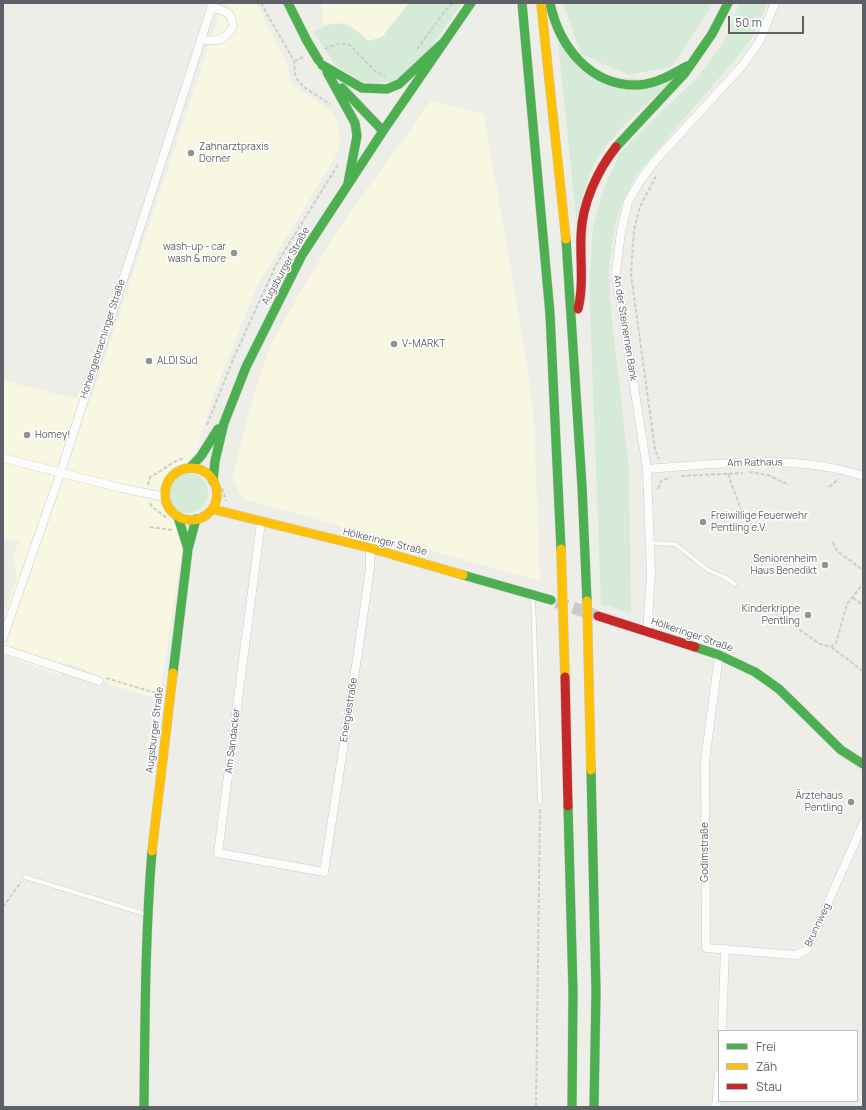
<!DOCTYPE html>
<meta charset="utf-8">
<style>
body{margin:0}
#map{position:relative;width:866px;height:1110px;overflow:hidden;background:#eeeee9;font-family:Manrope,sans-serif}
canvas{display:block}
.frame{position:absolute;inset:0;border:4px solid #5e6067;pointer-events:none}
.legend{position:absolute;left:718px;top:1030px;width:140px;height:72px;box-sizing:border-box;background:#fff;border:1px solid #bfbfc2;margin:0;padding:5px 7px;list-style:none;font-size:12px;color:#5e6067}
.legend li{display:flex;align-items:center;gap:8px;height:20px}
.legend b{width:20px;border:1px solid #bfbfc2}
.scale{position:absolute;left:728px;top:16px;width:76px;height:18px;box-sizing:border-box;border:2px solid #5e6067;border-top:0;padding-left:5px;font-size:12px;line-height:14px;white-space:nowrap;color:#5e6067;-webkit-text-stroke:3px #fff;paint-order:stroke}
</style>
<div id="map">
<canvas width="866" height="1110"></canvas>
<div class="frame"></div>
<ul class="legend">
<li><b style="height:5px;background:#4caf50"></b>Frei</li>
<li><b style="height:5px;background:#ffc107"></b>Zäh</li>
<li><b style="height:5px;background:#c62828"></b>Stau</li>
</ul>
<div class="scale">50 m</div>
</div>
<script>
const g = document.querySelector('canvas').getContext('2d');
g.lineJoin = 'round';
function fillPath(path, color) { g.fillStyle = color; g.fill(path, 'evenodd'); }
function strokePath(path, color, width, dash) { g.strokeStyle = color; g.lineWidth = width; g.lineCap = dash ? 'butt' : 'round'; g.setLineDash(dash || []); g.stroke(path); }
function drawText(font, color, halo, rows, align = 'center') {
  g.font = font + ' Manrope,sans-serif'; g.lineWidth = 3; g.setLineDash([]); g.textBaseline = 'middle'; g.strokeStyle = halo; g.fillStyle = color; for (const [text, x, y, turn = 0] of rows) {
    g.save(); g.translate(x, y); g.rotate((+turn || 0) * Math.PI / 180); g.textAlign = isNaN(turn) ? turn : align; if (halo) g.strokeText(text, 0, 0); g.fillText(text, 0, 0); g.restore();
  }
}
const commercial = new Path2D(`
 M223,3H256L286,62L293,86L331,111L338,123L340,137L338,152L332,163L258,284L217,386L199,438L159,699L111,685L89,671L65,663L61,676L3,655V620L16,579V569L12,556L19,542L3,537V390L5,381L73,398L91,399Z
 M321,3H409L382,37L369,41L348,24H324Z
 M431,101L484,114L528,372L534,424L540,581L243,499L232,478L257,383L272,343L298,296L340,227Z`);
const green = new Path2D(`
 M409,3H462L432,46L394,82L364,83L336,66L314,32C340,17 348,23 369,41L382,37Z
 M563,3H713L673,66L629,75L581,54Z
 M740,3H768L752,38L734,61L636,175L623,201L614,228L609,271L610,302L629,469L631,613L601,604L589,283L593,226L605,185L621,152L638,134L697,78L722,45Z
 M558,42L586,74L671,82C642,109 608,135 591,171C584,188 581,206 577,225Z
 M168 493a20 20 0 1 1 40 0a20 20 0 1 1-40 0Z`);
const secondaryTunnel = new Path2D(`
 M556,602L595,615`);
const path = new Path2D(`
 M261,3L294,61L295,74L298,81L305,88L330,104
 M325,49L340,43L350,45L376,72L385,76
 M417,49L444,12L453,3
 M294,61L304,57
 M656,176L640,207L634,230L631,274L655,450L659,459
 M207,425L234,357L276,265L339,163
 M749,472L768,475L789,485
 M728,474L743,515L757,533
 M681,476L743,473
 M148,485L150,477C163,471 171,461 185,458
 M829,487L839,479
 M222,488L226,501
 M658,489L661,481L671,477
 M150,503L152,507L167,518
 M150,527L172,530
 M833,542L837,551L863,570
 M853,598L863,605
 M760,602L820,644L831,647L836,643L847,604L863,584
 M831,647L863,671
 M106,678L159,694
 M3,907L21,882
 M536,1107L540,809`);
const lane = new Path2D(`
 M650,543L675,544L708,570L726,578L735,584
 M533,597L540,802
 M25,877L145,914`);
const street = new Path2D(`
 M201,39C216,43 225,40 233,27C232,11 225,11 211,7
 M3,458L121,488L165,497
 M647,469C719,464 793,453 863,476
 M261,522L218,853L324,872L358,652L370,568V548
 M647,632L651,575L647,469L616,272L621,232L628,202L640,181L655,161L743,65L759,42L775,3
 M3,638L60,474L213,3
 M3,649L99,681
 M719,655L705,761L706,948L796,955L807,950L863,824
 M722,1031L725,949
 M716,1107L719,1074`);
const fast = new Path2D(`
 M288,3L307,41
 M522,3L550,314L561,549
 M550,3C559,46 590,87 639,85C656,84 673,74 687,66
 M322,65L362,88L387,89L399,84L444,42
 M327,72L355,123L357,136L348,183
 M342,88L383,131
 M383,131L471,3
 M616,147L685,73L712,34L728,3
 M566,239L582,486L587,601
 M190,468L201,456L218,429
 M213,481L215,461L224,423L246,367L302,255L383,131
 M178,517L188,549
 M463,575L551,600
 M695,647L719,655L755,672L779,689L841,750L863,764
 M173,673L188,549L196,519
 M591,770L596,992L594,1107
 M568,806L573,992L572,1107
 M144,1107C145,1021 145,936 152,851`);
const slow = new Path2D(`
 M541,3L566,239
 M165 494a26 26 0 1 1 52 0a26 26 0 1 1-52 0Z
 M212,509L370,548L463,575
 M561,549L565,677
 M587,601L591,770
 M152,851L173,673`);
const jam = new Path2D(`
 M578,309C584,285 580,260 581,235C582,204 597,171 616,147
 M598,616L695,647
 M565,677L568,806`);
const fastBridge = new Path2D(`
 M307,41L319,61`);
const markers = [
 [191,153,4,"#909294"],
 [234,253,4,"#909294"],
 [394,344,4,"#909294"],
 [149,361,4,"#909294"],
 [27,435,4,"#909294"],
 [703,522,4,"#909294"],
 [825,565,4,"#909294"],
 [808,615,4,"#909294"],
 [851,802,4,"#909294"]
];
const poiNames = [
 ["Zahnarztpraxis",199,147],
 ["Dorner",199,159],
 ["wash-up - car",226,247,"right"],
 ["wash & more",226,259,"right"],
 ["V-MARKT",402,344],
 ["ALDI Süd",157,361],
 ["Homey!",35,435],
 ["Freiwillige Feuerwehr",711,516],
 ["Pentling e.V.",711,528],
 ["Seniorenheim",817,559,"right"],
 ["Haus Benedikt",817,571,"right"],
 ["Kinderkrippe",800,609,"right"],
 ["Pentling",800,621,"right"],
 ["Ärztehaus",843,796,"right"],
 ["Pentling",843,808,"right"]
];
const streetNames = [
 ["Augsburger Straße",286,266,-61],
 ["An der Steinernen Bank",625,328,81],
 ["Hohengebrachinger Straße",103,339,-72],
 ["Am Rathaus",755,463,-1],
 ["Hölkeringer Straße",385,542,14],
 ["Hölkeringer Straße",692,635,19],
 ["Energiestraße",349,710,-81],
 ["Augsburger Straße",155,730,-83],
 ["Am Sandacker",233,741,-83],
 ["Godimstraße",705,852,-90],
 ["Brunnweg",818,925,-65]
];
fillPath(commercial, '#f7f7e2');
fillPath(green, '#d6ebd7');
strokePath(secondaryTunnel, '#cacac8', 12, [12, 6]);
strokePath(lane, '#cbcccb', 5);
strokePath(street, '#cbcccb', 9);
strokePath(fast, '#c9caca', 10);
strokePath(slow, '#c9caca', 10);
strokePath(jam, '#c9caca', 10);
strokePath(path, '#cacfcc', 2, [4, 2]);
strokePath(lane, '#fcfcfc', 4);
strokePath(street, '#fcfcfc', 8);
strokePath(fast, '#4caf50', 9);
strokePath(slow, '#ffc107', 9);
strokePath(jam, '#c62828', 9);
strokePath(fastBridge, '#c7c195', 10, []);
strokePath(fastBridge, '#4caf50', 9);
for (const [x, y, r, color] of markers) { const dot = new Path2D(); dot.arc(x, y, r, 0, 2 * Math.PI); g.fillStyle = color; g.fill(dot); strokePath(dot, '#fff', 1.5); }
drawText('10px', '#5e6067', '#fff', poiNames, 'left');
drawText('10px', '#5e6067', '#fff', streetNames);
</script>
